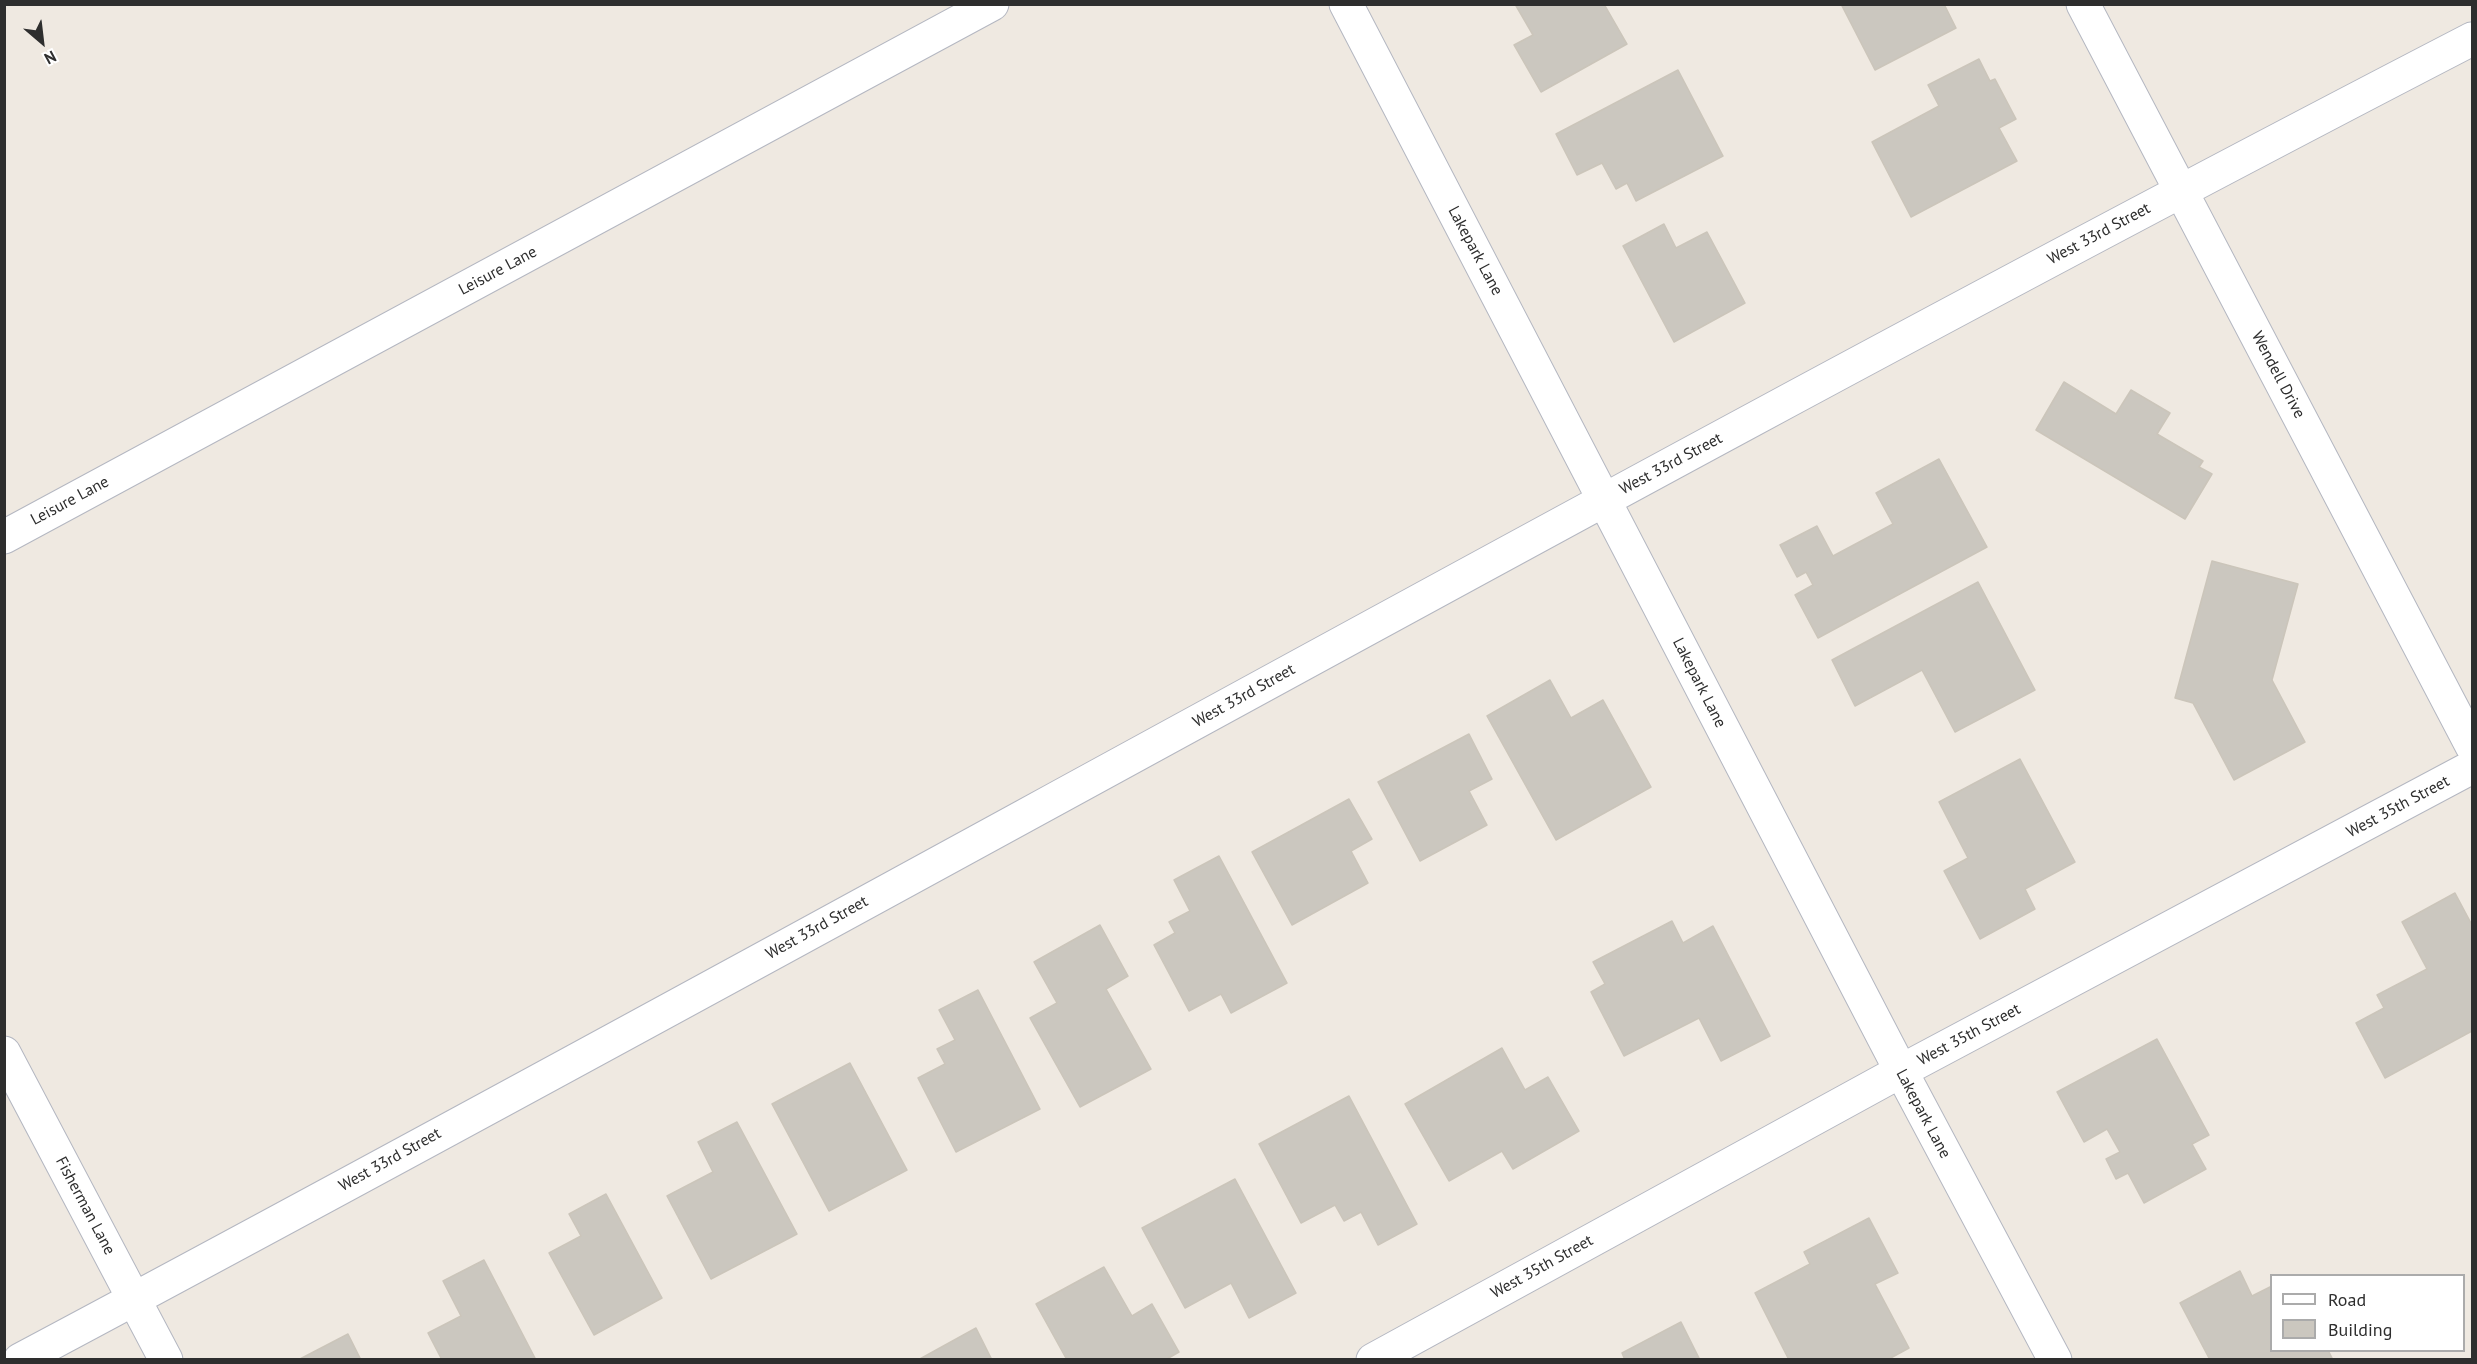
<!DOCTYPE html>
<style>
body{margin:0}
#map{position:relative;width:2477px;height:1364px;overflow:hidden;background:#efe9e1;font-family:"PT Sans",sans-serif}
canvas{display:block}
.frame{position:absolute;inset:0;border:6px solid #2e2e2e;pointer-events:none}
.legend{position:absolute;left:2270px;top:1274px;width:195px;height:78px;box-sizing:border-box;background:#fff;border:2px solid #ababab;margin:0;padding:8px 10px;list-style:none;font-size:18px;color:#2e2e2e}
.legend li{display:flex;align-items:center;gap:12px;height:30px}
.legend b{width:30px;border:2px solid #ababab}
.north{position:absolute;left:12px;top:12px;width:60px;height:60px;-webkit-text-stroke:4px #fff;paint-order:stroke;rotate:152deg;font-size:16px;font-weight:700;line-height:24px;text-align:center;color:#2e2e2e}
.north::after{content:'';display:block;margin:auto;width:21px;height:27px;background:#2e2e2e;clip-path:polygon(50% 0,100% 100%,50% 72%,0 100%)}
</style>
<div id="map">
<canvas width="2477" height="1364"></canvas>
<div class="frame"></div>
<ul class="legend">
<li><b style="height:8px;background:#fff"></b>Road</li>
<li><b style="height:16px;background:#cbc7bf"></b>Building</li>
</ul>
<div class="north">N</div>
</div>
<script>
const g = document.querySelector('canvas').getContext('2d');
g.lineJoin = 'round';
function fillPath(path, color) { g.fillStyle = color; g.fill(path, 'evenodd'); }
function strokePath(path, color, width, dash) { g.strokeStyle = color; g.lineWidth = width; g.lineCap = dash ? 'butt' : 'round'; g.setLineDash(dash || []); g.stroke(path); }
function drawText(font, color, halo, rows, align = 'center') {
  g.font = font + ' "PT Sans",sans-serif'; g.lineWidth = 6; g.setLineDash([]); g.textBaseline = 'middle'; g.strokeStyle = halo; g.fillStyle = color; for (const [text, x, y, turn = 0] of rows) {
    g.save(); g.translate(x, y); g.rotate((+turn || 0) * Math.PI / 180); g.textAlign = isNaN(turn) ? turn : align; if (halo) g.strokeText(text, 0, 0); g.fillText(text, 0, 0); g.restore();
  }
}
const building = new Path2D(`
 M1515,4H1604L1627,44L1541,92L1514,45L1533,35Z
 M1841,4H1944L1956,28L1875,70Z
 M1979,59L1990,81L1995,79L2016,119L1999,128L2017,161L1911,217L1872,142L1939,106L1928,85Z
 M1678,70L1723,156L1636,201L1627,183L1616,189L1602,163L1577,175L1556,134Z
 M1664,224L1676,248L1707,232L1745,303L1674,342L1623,246Z
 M2064,382L2116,414L2131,390L2170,413L2157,434L2203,461L2199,467L2212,474L2185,519L2036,430Z
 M1939,459L1987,547L1818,638L1795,595L1813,585L1806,572L1797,577L1780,545L1817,526L1833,556L1893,524L1876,493Z
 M2212,561L2298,584L2272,680L2305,742L2234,780L2193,703L2175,698Z
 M1978,582L2035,690L1955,732L1922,670L1855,706L1832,660Z
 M1550,680L1571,718L1603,700L1651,787L1556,840L1487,716Z
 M1469,734L1492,779L1469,791L1487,825L1420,861L1378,782Z
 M2020,759L2075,862L2025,889L2035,909L1980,939L1944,871L1968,858L1939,802Z
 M1349,799L1372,839L1351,851L1368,883L1292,925L1252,852Z
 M1219,856L1287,983L1231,1013L1221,994L1189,1011L1154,945L1175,933L1169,922L1190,911L1174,880Z
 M2455,893L2472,925V1031L2385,1078L2356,1023L2384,1008L2377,995L2427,969L2402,922Z
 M1672,921L1683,943L1713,926L1770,1036L1721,1061L1699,1018L1624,1056L1591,992L1605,984L1593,962Z
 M1100,925L1128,976L1106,989L1151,1069L1080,1107L1030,1018L1057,1003L1034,962Z
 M978,990L1040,1109L956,1152L918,1078L945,1064L937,1049L955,1040L939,1010Z
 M2157,1039L2209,1135L2192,1144L2206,1169L2144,1203L2128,1173L2116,1179L2106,1159L2120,1152L2107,1129L2084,1142L2057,1092Z
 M1502,1048L1525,1090L1548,1077L1579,1131L1513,1169L1502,1151L1449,1181L1405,1104Z
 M850,1063L907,1170L829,1211L772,1104Z
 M1349,1096L1417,1224L1378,1245L1361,1212L1344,1221L1335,1205L1301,1223L1259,1144Z
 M737,1122L797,1234L711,1279L667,1196L713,1172L698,1142Z
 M1235,1179L1296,1293L1249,1318L1231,1283L1185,1308L1142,1228Z
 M606,1194L662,1298L594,1335L549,1253L581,1236L569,1214Z
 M1869,1218L1898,1273L1875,1284L1909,1348L1887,1360H1789L1755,1293L1810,1264L1804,1252Z
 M484,1260L536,1360H442L428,1333L461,1316L443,1281Z
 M1104,1267L1132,1316L1152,1304L1179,1352L1165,1360H1067L1036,1304Z
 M2240,1271L2252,1296L2272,1286V1350H2328L2333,1360H2210L2180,1303Z
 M1681,1322L1700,1360H1625L1622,1353Z
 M976,1328L992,1360H918Z
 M348,1334L361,1360H298Z`);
const minor = new Path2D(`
 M1346,4L1901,1071L2055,1360
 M2083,4L2472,746
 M4,537L992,4
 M4,1053L166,1360
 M20,1360C839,924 1647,466 2472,39
 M1373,1360L1901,1071L2472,767`);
const streetNames = [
 ["West 33rd Street",2099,234,-28],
 ["Lakepark Lane",1475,251,62],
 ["Leisure Lane",498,271,-28],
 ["Wendell Drive",2278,375,62],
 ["West 33rd Street",1671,464,-28],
 ["Leisure Lane",70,501,-28],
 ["Lakepark Lane",1699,683,63],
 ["West 33rd Street",1244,696,-29],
 ["West 35th Street",2398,807,-28],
 ["West 33rd Street",817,928,-29],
 ["West 35th Street",1969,1035,-28],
 ["Lakepark Lane",1923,1114,62],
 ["West 33rd Street",390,1160,-29],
 ["Fisherman Lane",85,1206,62],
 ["West 35th Street",1542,1267,-29]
];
fillPath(building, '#cbc7bf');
strokePath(building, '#cbc5ba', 1.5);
strokePath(minor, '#b4b7c1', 35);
strokePath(minor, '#fff', 33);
drawText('16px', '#2e2e2e', '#fff', streetNames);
</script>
